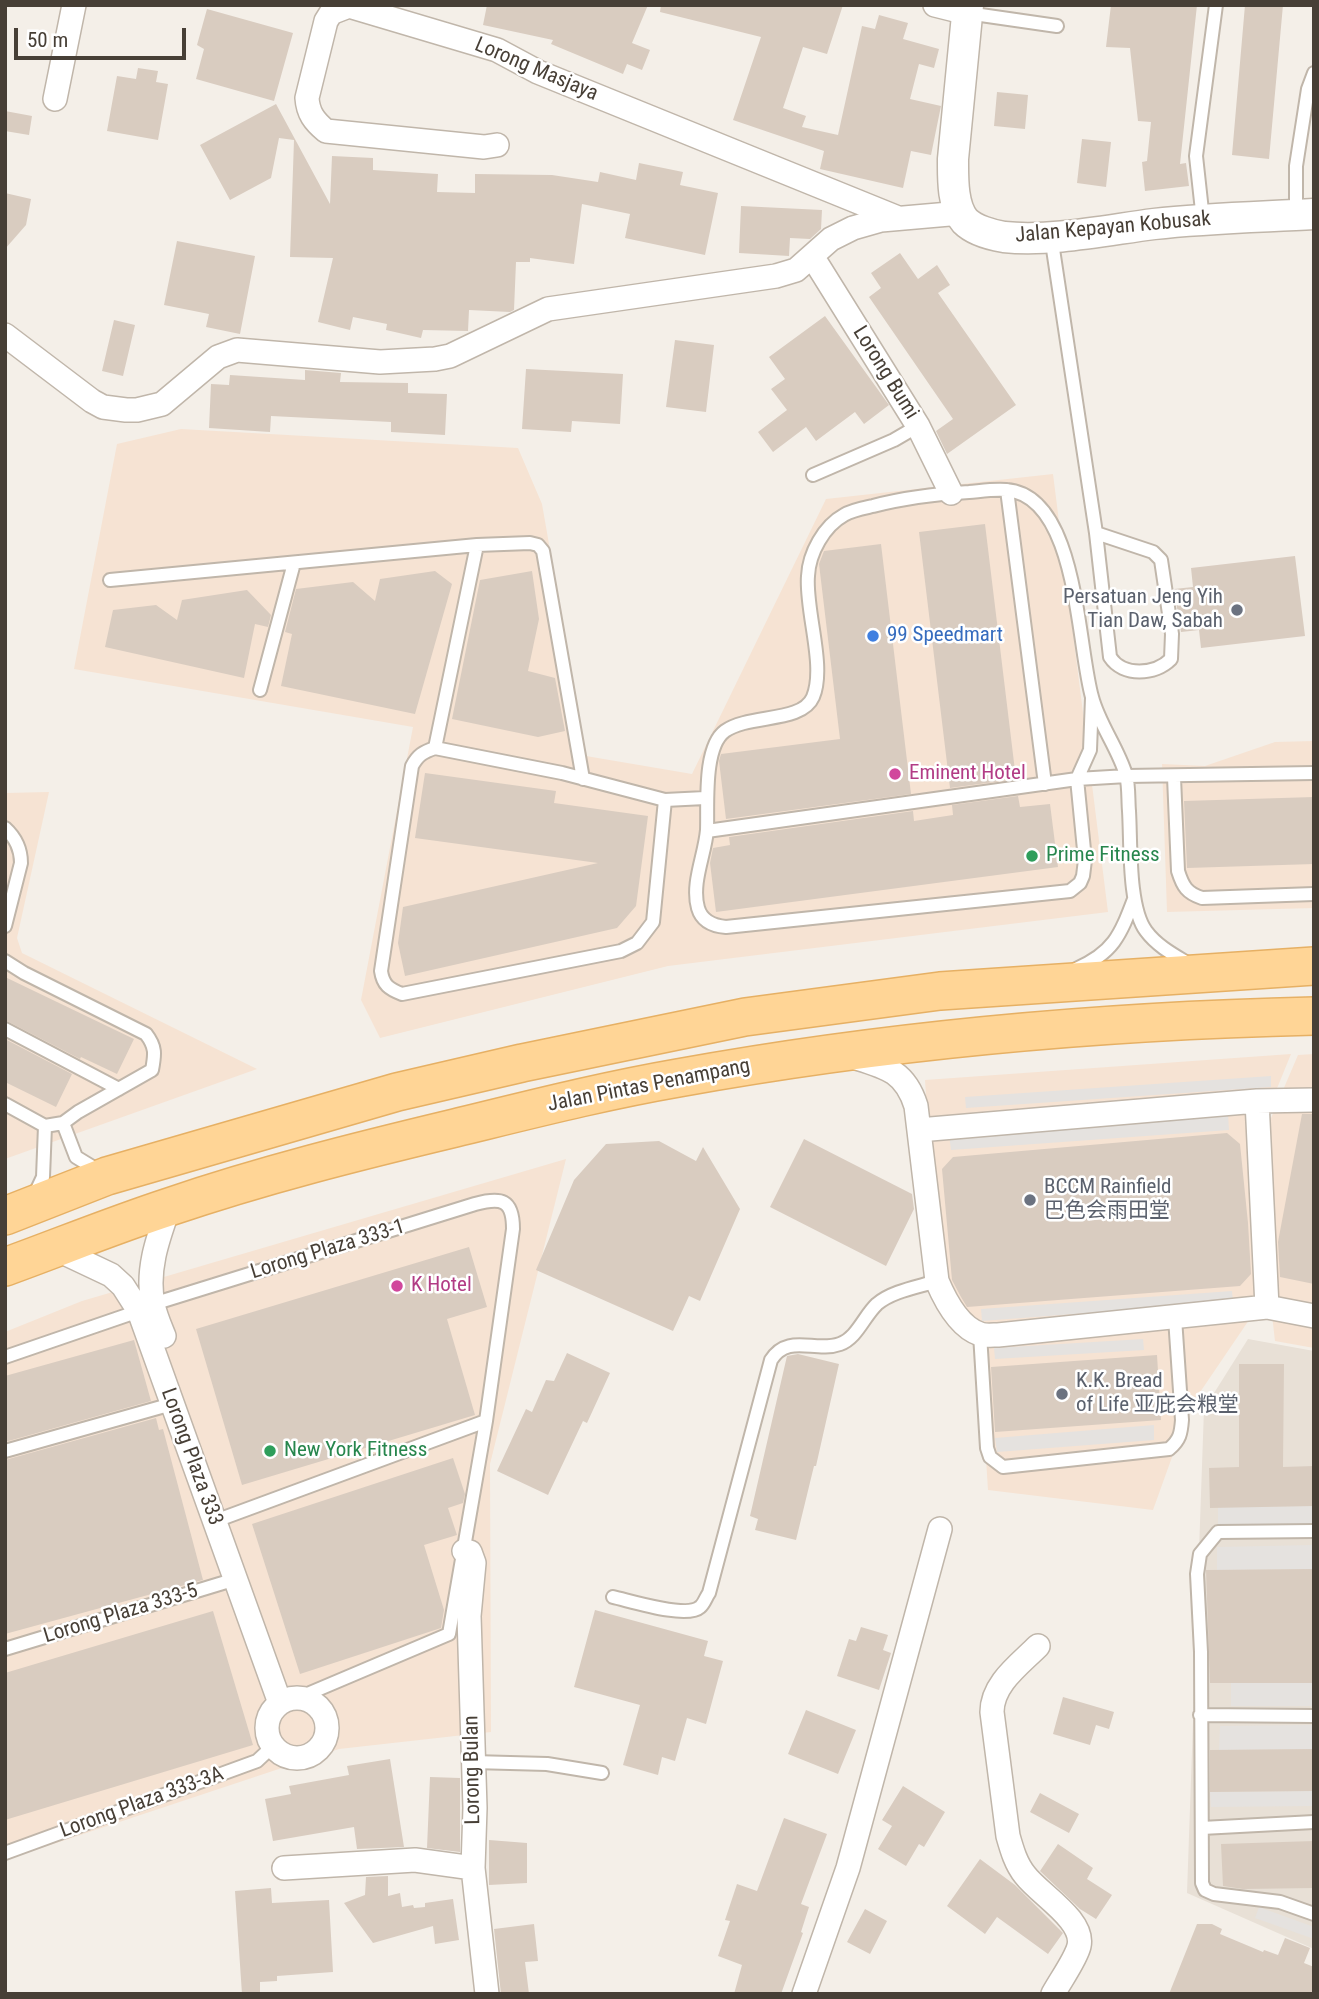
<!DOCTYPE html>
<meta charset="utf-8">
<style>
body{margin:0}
#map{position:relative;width:1319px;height:1999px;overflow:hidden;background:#f4efe8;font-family:"Roboto Condensed",sans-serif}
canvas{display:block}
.frame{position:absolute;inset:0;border:7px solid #473f36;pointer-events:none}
.scale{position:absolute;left:14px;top:28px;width:172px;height:32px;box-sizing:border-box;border:4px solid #473f36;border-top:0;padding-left:9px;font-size:21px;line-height:24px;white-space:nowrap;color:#473f36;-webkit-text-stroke:5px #fff;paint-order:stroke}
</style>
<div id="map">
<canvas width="1319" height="1999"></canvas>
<div class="frame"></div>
<div class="scale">50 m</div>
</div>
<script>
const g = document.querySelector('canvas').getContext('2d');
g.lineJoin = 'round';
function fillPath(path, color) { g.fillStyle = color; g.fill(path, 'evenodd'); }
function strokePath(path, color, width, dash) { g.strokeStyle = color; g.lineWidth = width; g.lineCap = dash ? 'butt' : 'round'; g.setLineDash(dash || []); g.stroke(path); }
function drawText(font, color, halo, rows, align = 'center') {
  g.font = font + ' "Roboto Condensed","Noto Sans SC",sans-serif'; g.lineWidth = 5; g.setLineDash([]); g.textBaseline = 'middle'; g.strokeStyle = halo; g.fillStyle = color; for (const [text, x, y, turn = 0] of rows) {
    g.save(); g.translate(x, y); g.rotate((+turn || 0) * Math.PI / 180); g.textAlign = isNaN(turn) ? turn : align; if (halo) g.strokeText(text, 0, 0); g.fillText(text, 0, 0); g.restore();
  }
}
const residential = new Path2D(`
 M1248,1339L1314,1351V1949L1187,1893L1204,1409Z`);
const commercial = new Path2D(`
 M181,429L518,448L542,504L586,756L692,774L826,499L1053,474L1108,912L668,966L380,1038L361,1000L413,727L74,669L117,444Z
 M1314,741V908L1167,912L1162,764L1205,766L1275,742Z
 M49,792L17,938L22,953L257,1069L5,1159V793Z
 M1291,1054L1247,1162L1266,1308L1249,1320L1190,1407L1153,1510L988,1490L978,1334L940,1306L925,1080Z
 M1314,1054V1348L1275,1341L1254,1158L1298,1055Z
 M566,1159L490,1464L491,1732L339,1749L5,1860V1332L82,1301Z`);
const parking = new Path2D(`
 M1271,1076V1087L966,1108L965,1097Z
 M1228,1114L1229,1130L951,1150L949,1134Z
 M1232,1291L1233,1302L982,1321L981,1309Z
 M1143,1339L1144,1350L995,1359L994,1348Z
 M1154,1425V1440L997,1452L995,1438Z
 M1314,1506V1524L1218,1525V1507Z
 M1314,1545V1569L1217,1570V1547Z
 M1231,1683H1314V1706H1231Z
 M1314,1725V1749L1219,1750L1220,1726Z
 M1314,1791V1806L1211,1807L1210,1792Z
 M1259,1907L1314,1927V1939L1255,1918Z`);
const building = new Path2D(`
 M487,5H648L632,43L650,50L642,70L627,64L623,74L551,44L553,40L483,25Z
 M661,5H843L827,54L803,47L783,108L806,116L802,127L838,135L862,26L875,29L879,15L908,23L903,39L939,49L934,68L919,64L910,99L941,106L931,155L911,151L903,188L820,169L824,151L733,120L761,37L660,12Z
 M1111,5H1197L1180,164L1186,163L1189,186L1145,191L1142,162L1147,161L1151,122L1138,121L1130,48L1106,47Z
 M1245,5H1283L1269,159L1232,155Z
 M207,9L293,33L274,101L196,79L204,49L197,45Z
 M138,68L158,71L156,82L168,84L158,140L107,131L117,76L136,79Z
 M997,92L1028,95L1025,129L994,126Z
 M276,104L330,204L332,156L373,158V170L438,174L437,192L475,193V174L552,175L598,182L600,172L636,180L639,163L683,172L680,185L718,193L705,255L625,238L630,214L582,204L574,264L530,258V262H516L514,310L510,312L469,310L468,331L423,330L421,338L386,330L387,324L353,317L350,330L318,322L333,258L290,257L294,140L279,138L271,178L230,200L200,145Z
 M5,111L32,116L29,135L5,131Z
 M1082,139L1111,142L1106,187L1077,183Z
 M5,193L31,199L26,225L5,249Z
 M741,206L822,210L821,229L810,239L790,238L789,256L739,253Z
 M177,241L255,256L240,334L206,327L209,314L164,305Z
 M900,253L918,279L937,265L950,285L938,293L1016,405L947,454L936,431L953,419L869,297L881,288L871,273Z
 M825,316L889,405L864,424L855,412L816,441L806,427L773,452L758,432L787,410L771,389L785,379L769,357Z
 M114,320L135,325L123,376L102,371Z
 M675,340L714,345L706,412L666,407Z
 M526,369L623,374L620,424L572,421L571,432L522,429Z
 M305,370L341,373L340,382L408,383V393L447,394L445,435L391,432V422L271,416L270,432L209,428L211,384L229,385L230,375L305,380Z
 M985,524L1016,779L950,788L919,532Z
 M881,544L911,794L726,819L719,761L721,754L840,739L819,564L824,551Z
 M1295,556L1305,636L1201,648L1199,630L1181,632L1174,589L1193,587L1191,568Z
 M435,571L452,584L415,714L281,686L292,634L285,632L296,589L353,582L375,601L380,579Z
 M532,571L539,619L528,671L555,678L565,731L538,737L452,719L480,580Z
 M247,590L271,615L268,627L255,624L244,678L105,647L113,610L156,605L177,620L182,600Z
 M425,773L556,791L554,803L648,816L636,906L617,928L405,976L398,943L403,907L598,863L415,838Z
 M1018,796L1020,807L1050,804L1058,867L716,912L710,863L713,848L730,845L729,837L913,811L914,821L953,815L952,805Z
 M1314,797V864L1187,868L1184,801Z
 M5,977L134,1039L117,1074L81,1057L80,1059L5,1020Z
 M5,1039L72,1074L56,1107L5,1082Z
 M1302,1114H1314V1284L1280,1277L1278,1242Z
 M1227,1133L1240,1144L1248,1223L1251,1274L1240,1286L967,1307L961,1297L952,1280L942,1169L953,1157Z
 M804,1139L912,1194L914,1209L886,1266L770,1207Z
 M659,1141L696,1161L703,1147L740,1209L700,1301L689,1296L673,1331L536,1270L574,1180L606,1144Z
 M469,1247L487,1307L447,1319L475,1415L242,1485L196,1329Z
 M134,1340L151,1401L5,1442V1376Z
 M567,1353L610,1373L587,1423L583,1421L548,1495L497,1471L526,1409L532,1412L546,1380L554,1381Z
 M798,1354L839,1364L816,1466H814L796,1540L755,1530L758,1519L750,1516L787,1356Z
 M1157,1355L1161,1420L995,1432L991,1367Z
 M1239,1364H1284L1283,1467L1314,1466V1506L1210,1508L1209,1468L1239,1467Z
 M156,1418L159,1430L163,1429L203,1580L5,1634V1460Z
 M453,1458L465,1494L463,1503L448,1508L457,1535L424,1545L444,1610L441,1628L300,1674L252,1524Z
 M1314,1569V1683H1210L1206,1570Z
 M595,1610L708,1641L704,1656L723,1661L706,1724L687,1718L675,1761L662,1757L658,1775L623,1765L640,1705L574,1687Z
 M213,1611L253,1745L5,1820V1673Z
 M861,1627L888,1635L883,1650L891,1653L879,1690L837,1676L849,1639L856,1641Z
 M1063,1697L1114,1712L1109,1729L1096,1725L1090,1745L1053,1734Z
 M806,1710L856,1730L838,1774L788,1754Z
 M1314,1749V1791L1210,1792V1750Z
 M390,1759L404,1847L357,1849L354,1827L273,1841L265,1799L291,1794L289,1786L349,1775L347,1766Z
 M430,1777L460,1778V1852L427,1848Z
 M903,1786L945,1812L924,1847L919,1844L906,1866L878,1849L892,1826L882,1820Z
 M1040,1793L1079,1814L1069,1833L1030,1812Z
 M784,1818L827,1834L801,1904L809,1907L801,1932L803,1933L781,1994H734L742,1965L718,1956L730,1921L725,1920L737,1884L757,1891Z
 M489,1840L527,1843V1883L489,1885Z
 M1314,1841V1888L1243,1889L1223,1886L1221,1844Z
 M1058,1844L1093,1868L1087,1879L1112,1895L1096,1919L1080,1909L1040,1871Z
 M980,1859L1015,1885L1063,1933L1048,1954L997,1917L985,1934L947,1906Z
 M388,1876V1896L400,1893L402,1907L413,1905L414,1908L425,1907V1903L453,1899L459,1940L435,1944L433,1926L373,1943L344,1903L365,1895L366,1877Z
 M271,1888L272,1903L329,1900L333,1972L277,1976V1981L260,1982V1994H242L235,1891Z
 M865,1909L887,1921L870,1954L847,1942Z
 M534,1924L538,1961L525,1962L529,1994H501L494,1929Z
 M1197,1924H1212L1222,1929L1220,1934L1263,1952L1264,1950L1278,1955L1285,1938L1310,1948L1304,1963L1314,1967V1994H1169Z`);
const service = new Path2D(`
 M967,13L1057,26
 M1296,214V166L1308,89L1314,73
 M1203,220L1196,156L1216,5
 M1051,236L1096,533L1110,657C1123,677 1155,675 1171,659L1172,634L1161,560L1153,552L1096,533
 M813,475L894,440L918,426
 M1007,490L1045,784
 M110,580L477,545L530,543L538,545L543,551L583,779
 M260,690L294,563
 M1092,698L1090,750L1077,779L1085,860L1083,876L1080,883L1070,891L726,927C714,926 702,922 698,908C691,883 705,855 707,830C708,805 703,747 725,731C749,714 802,723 813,697C826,666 805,610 808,576C809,553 824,526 844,515C852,510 864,508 873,506C907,497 935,494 969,492C981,491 994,489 1006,490C1078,495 1077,645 1092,697C1099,724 1118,748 1126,775C1129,786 1128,800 1129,811C1131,842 1128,907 1146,931C1157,946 1174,955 1189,964
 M435,748L477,545
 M1174,777L1178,871C1183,887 1187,893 1202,898L1314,894
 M665,800L653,922L637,943L621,951L402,994C389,989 383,985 381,971L412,766C418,755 423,752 435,748L562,773L665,800L705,798
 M5,828C16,838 21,849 21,863L5,926
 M707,831L1077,779L1127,776L1314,773
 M5,961L24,973L146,1034C156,1047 155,1054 152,1070L78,1112L63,1123L45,1126L5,1104
 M1076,969C1113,953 1120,936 1134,899
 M5,1029L119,1089
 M63,1123L76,1157L99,1171
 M34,1196L43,1177L45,1126
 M153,1304L475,1204C501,1197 513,1199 513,1229L486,1421L449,1634L298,1698
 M980,1334L987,1448L990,1457L1003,1467L1169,1449C1180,1440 1181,1433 1182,1420L1175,1318
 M5,1357L139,1311
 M5,1451L172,1404
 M226,1517L486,1421
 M1314,1531L1218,1532L1200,1554L1197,1574L1201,1652L1202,1883L1205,1890L1214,1894L1280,1902L1314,1914
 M613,1597C631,1601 687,1619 700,1607C704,1604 706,1597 709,1593L771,1360C788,1333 815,1353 840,1344C857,1338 864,1316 877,1304C892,1291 918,1287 937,1281
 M5,1649L236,1579
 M1200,1715L1314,1716
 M473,1762L547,1764L602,1773
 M1202,1828L1314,1822
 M5,1853L257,1761L273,1746`);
const minor = new Path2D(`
 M935,5L967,13
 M55,99L74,5
 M497,145L484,147L326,131C314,121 308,113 307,98L326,21L331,13L349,6L497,50L538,72L898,218
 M812,256L918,426L951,493
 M5,335L92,401L103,407L126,410H137L162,404L218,357L237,350L380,362L435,359L450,356L548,309L776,276L796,270L831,239L853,228L881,220L961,213
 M853,1057C886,1067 905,1071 916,1106L937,1281C945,1300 959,1327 980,1334C985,1336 993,1335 998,1335L1267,1307L1314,1316
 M1257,1101L1267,1307
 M919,1130L1257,1101L1314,1100
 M56,1249L111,1275L123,1286L139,1311L280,1703
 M164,1336C160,1326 155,1315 153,1304C146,1270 158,1238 169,1207
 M464,1551L470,1552L474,1563L469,1616L475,1808L473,1868L487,1994
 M1038,1646C1019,1665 992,1684 992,1712L1008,1836C1012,1850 1016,1864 1025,1875C1039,1894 1085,1920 1079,1946C1076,1959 1060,1981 1053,1994
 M267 1728a30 30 0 1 1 60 0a30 30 0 1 1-60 0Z
 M284,1868L415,1860L473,1868
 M804,1994L848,1868L940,1529`);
const tertiary = new Path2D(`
 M968,5L953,159C953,177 952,206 965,221C974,230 992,235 1004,237C1051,242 1107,230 1154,224C1207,218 1260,217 1314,214`);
const primary = new Path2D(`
 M5,1216L107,1176L397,1092L522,1063L745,1017L940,991L1314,966
 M5,1267C60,1247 114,1225 169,1207C263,1175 359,1151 455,1128C529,1110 603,1091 678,1078C888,1040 1101,1021 1314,1016`);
const markers = [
 [1237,610,7,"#6b7280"],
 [873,636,7,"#3f7fe0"],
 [895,774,7,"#d1479c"],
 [1032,856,7,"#2e9e5b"],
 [1030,1200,7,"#6b7280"],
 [397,1286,7,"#d1479c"],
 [1062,1394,7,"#6b7280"],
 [270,1451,7,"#2e9e5b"]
];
const streetNames = [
 ["Lorong Masjaya",536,70,23],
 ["Jalan Kepayan Kobusak",1113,228,-5],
 ["Lorong Bumi",885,373,58],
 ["Jalan Pintas Penampang",649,1086,-11],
 ["Lorong Plaza 333-1",328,1250,-17],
 ["Lorong Plaza 333",191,1457,70],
 ["Lorong Plaza 333-5",121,1614,-17],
 ["Lorong Bulan",473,1770,-91],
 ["Lorong Plaza 333-3A",142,1803,-20]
];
const worshipNames = [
 ["Persatuan Jeng Yih",1223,598,"right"],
 ["Tian Daw, Sabah",1223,622,"right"],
 ["BCCM Rainfield",1044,1188],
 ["巴色会雨田堂",1044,1212],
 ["K.K. Bread",1076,1382],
 ["of Life 亚庇会粮堂",1076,1406]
];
const shopNames = [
 ["99 Speedmart",887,636]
];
const hotelNames = [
 ["Eminent Hotel",909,774],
 ["K Hotel",411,1286]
];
const leisureNames = [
 ["Prime Fitness",1046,856],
 ["New York Fitness",284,1451]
];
fillPath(residential, '#e8e0d6');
fillPath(commercial, '#f6e3d3');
fillPath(parking, '#e5e2df');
fillPath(building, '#d9ccc0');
strokePath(service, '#c0b6aa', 16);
strokePath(minor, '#c0b6aa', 26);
strokePath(tertiary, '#c0b6aa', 33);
strokePath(primary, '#e6b064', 40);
strokePath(service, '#fff', 12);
strokePath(minor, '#fff', 23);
strokePath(tertiary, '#fff', 30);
strokePath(primary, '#ffd596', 37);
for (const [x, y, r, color] of markers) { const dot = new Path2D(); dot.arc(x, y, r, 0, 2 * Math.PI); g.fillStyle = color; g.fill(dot); strokePath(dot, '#fff', 2.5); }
drawText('21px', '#473f36', '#fff', streetNames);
drawText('21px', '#5b616d', '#fff', worshipNames, 'left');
drawText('21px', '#366cbe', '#fff', shopNames, 'left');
drawText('21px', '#b23c85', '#fff', hotelNames, 'left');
drawText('21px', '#27864d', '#fff', leisureNames, 'left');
</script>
